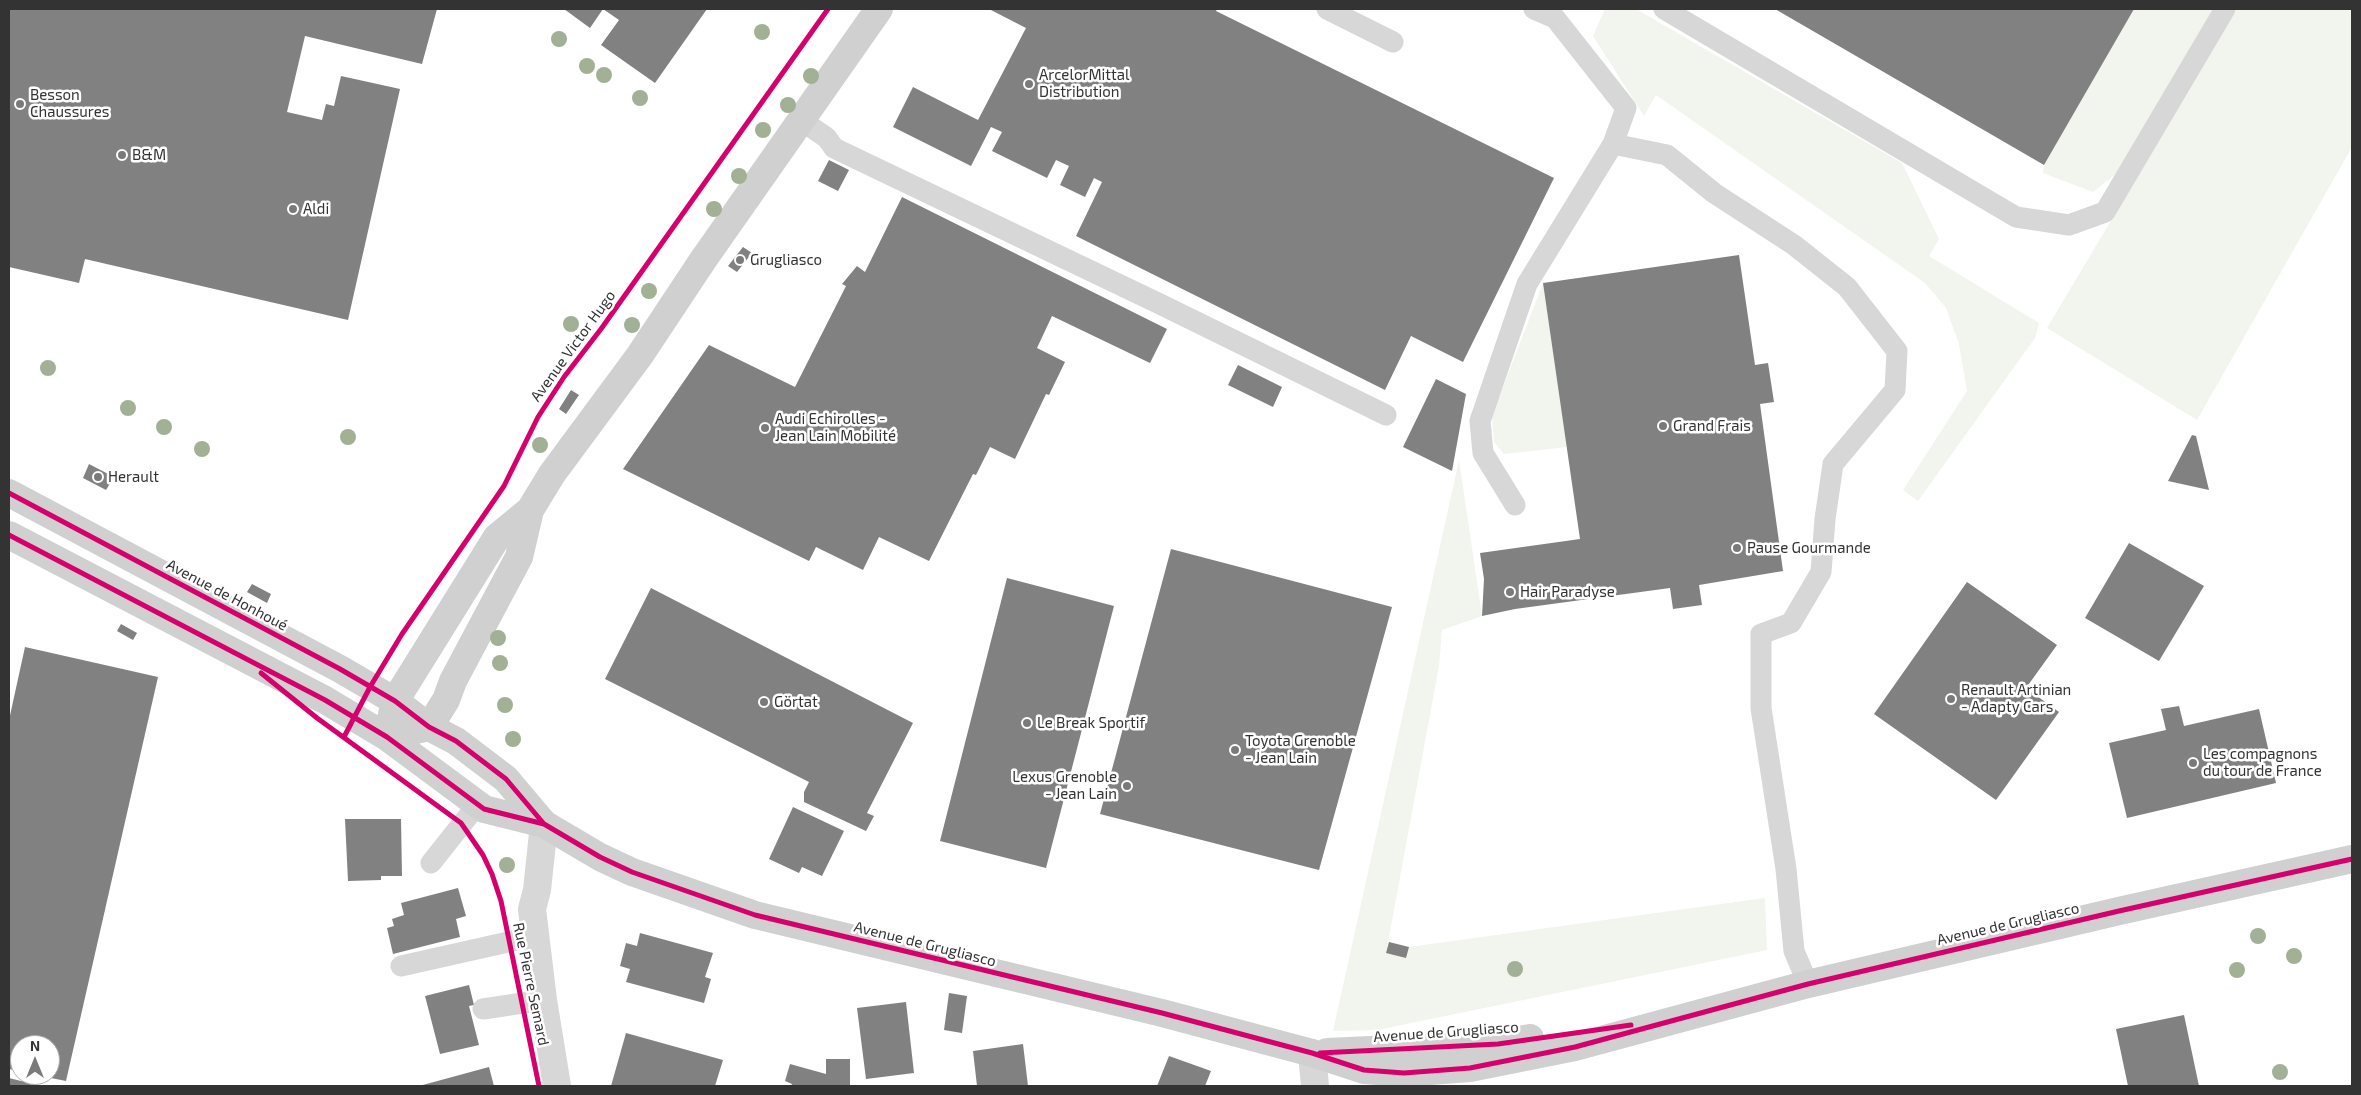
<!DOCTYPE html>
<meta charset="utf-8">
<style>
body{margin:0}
#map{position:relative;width:2361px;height:1095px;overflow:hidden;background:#fff;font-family:"Exo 2",sans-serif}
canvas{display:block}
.frame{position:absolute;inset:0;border:10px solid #333;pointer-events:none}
.north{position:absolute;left:10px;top:1035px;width:50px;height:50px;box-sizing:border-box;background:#fff;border:1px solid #adadad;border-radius:50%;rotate:0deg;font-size:14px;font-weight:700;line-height:20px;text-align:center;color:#333}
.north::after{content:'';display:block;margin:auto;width:18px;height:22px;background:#7a7a7a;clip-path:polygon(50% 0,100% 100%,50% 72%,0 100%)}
</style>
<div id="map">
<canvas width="2361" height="1095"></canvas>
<div class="frame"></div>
<div class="north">N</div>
</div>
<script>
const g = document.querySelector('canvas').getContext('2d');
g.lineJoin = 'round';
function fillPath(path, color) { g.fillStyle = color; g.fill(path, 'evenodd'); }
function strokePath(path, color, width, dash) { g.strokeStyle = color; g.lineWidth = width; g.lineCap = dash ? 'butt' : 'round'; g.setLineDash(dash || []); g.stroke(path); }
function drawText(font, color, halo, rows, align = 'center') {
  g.font = font + ' "Exo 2",sans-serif'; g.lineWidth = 5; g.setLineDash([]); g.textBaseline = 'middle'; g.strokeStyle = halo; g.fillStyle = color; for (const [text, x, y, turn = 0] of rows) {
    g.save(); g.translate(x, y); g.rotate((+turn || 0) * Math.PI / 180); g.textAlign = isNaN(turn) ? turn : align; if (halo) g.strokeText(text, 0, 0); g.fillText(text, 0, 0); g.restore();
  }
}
const green = new Path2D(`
 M1605,9H1636L1902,163L1939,239L1929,256L2039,323L2035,338L1918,501L1903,490L1967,391L1959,344L1946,308L1925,283L1656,95L1644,116L1593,36Z
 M2134,9H2214L2122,169L2093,192L2043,173L2044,165Z
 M2237,9H2352V147L2197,420L2047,328Z
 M1543,283L1567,447L1504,454L1494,442L1492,416Z
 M1459,460L1482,616L1442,630L1439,666L1386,953L1409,947L1765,898L1767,950L1377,1030L1333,1031Z`);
const building = new Path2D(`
 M9,9H437L422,64L305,36L287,112L322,120L326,104L334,106L341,76L400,89L348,320L85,259L79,283L9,267Z
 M564,9H623L626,10L707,9L655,83L601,45L619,20L603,9L590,28Z
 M989,9H1217L1216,11L1554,178L1463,362L1411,336L1385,390L1076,236L1102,182L1094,178L1085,197L1060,185L1069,166L1056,160L1047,178L992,151L1002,132L991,127L971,166L893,127L913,87L978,120L1026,28Z
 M1775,9H2134L2044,165Z
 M829,160L849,170L838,191L818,181Z
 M902,197L1167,329L1150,363L1052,316L1037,348L1065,362L1049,395L1046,394L1015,459L990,447L976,475L973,474L929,561L879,537L863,570L816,547L809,561L623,469L709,345L795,387L846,286L842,284L857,266L865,272Z
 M743,247L752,253L737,272L728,266Z
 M1739,255L1755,365L1768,363L1774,402L1760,404L1783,571L1699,585L1702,605L1673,609L1670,588L1515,609L1482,616L1484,579L1480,553L1580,539L1543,283Z
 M1238,365L1282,387L1273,407L1228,385Z
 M1436,379L1466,394L1452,471L1403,447Z
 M571,390L579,395L566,414L559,409Z
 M2192,435L2196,436L2209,490L2168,481Z
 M89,464L114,477L106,490L83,478Z
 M2129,543L2204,586L2159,661L2085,618Z
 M1171,549L1392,607L1319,870L1100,814Z
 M1007,578L1114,606L1046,868L940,841Z
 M1967,582L2057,645L2026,688L2059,712L1996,800L1874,714Z
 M252,584L271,594L267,603L247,592Z
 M651,588L913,723L867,813L874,816L866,831L804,802V792L809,782L605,679Z
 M121,624L137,633L133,640L117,631Z
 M25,647L158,677L66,1081L41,1076L50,1075V1045H20V1071L9,1069V720Z
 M2179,706L2184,726L2259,709L2276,783L2127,818L2109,743L2166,730L2161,709Z
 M793,807L844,831L822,876L802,867L799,873L769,859Z
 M345,819H401L402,876H381V880L348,881Z
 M458,888L466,916L456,919L460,937L393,954L387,928L394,926L392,919L404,915L401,903Z
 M640,933L713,953L705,977L711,979L704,1003L626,982L630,969L620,966L626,943L637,946Z
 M1389,942L1409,947L1406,958L1386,953Z
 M469,985L474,1005L469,1006L479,1045L440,1054L425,996Z
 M949,993L967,996L962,1033L944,1030Z
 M906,1002L914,1073L866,1079L857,1008Z
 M2184,1015L2199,1086H2128L2116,1029Z
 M626,1033L723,1060L715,1086H611Z
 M1023,1044L1028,1086H977L973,1051Z
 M1169,1056L1211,1071L1205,1086H1157Z
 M826,1059H850V1086H791L792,1084L785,1081L790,1064L826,1074Z
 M489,1067L494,1086H419Z
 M9,1078L41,1086H9Z`);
const lane = new Path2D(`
 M1327,9L1393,42
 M1664,9L2016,217L2069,225L2105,212L2225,9
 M801,120L827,138L834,148L1162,305L1386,415
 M1613,144L1667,155L1714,193L1794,245L1847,287L1897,351L1895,390L1833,464L1825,519L1821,572L1791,623L1761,634V708L1786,869L1794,951L1808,984
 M1515,505L1483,453L1480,421L1527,284L1613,144L1626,108L1555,18L1534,9
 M431,863L477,805
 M401,966L535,936
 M483,1009L543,1000`);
const street = new Path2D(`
 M544,824L537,890L532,909L543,1000L557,1086
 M1312,1053L1315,1086`);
const secondary = new Path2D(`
 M9,493L340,669L395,701L429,727L456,741L506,779L544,824
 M9,535L325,700L387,737L484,809L544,824L600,857L632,872L755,915L1162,1013L1312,1053L1364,1070L1404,1073L1470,1068L1575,1047L1808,984L2119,911L2352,859
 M411,731L429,727L446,700L453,681L519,557L530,510
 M387,737L395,701L497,537L530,510L552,474L640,355L703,260L879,9
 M1327,1052L1498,1044L1530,1038`);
const cycleway = new Path2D(`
 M9,493L340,669L395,701L429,727L456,741L506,779L544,824
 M9,535L325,700L387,737L484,809L544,824L600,857L632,872L755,915L1162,1013L1312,1053L1364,1070L1404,1073L1470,1068L1575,1047L1808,984L2119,911L2352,859
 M261,673L317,718L461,823L483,855L492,874L501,901L539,1086
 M344,737L370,687L402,634L504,486L538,417L564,377L601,329L828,9
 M1320,1053L1498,1044L1631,1025`);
const trees = [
 [762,32],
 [559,39],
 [587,66],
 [604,75],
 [811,76],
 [640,98],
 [788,105],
 [763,130],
 [739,176],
 [714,209],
 [649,291],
 [571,324],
 [632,325],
 [48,368],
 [128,408],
 [164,427],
 [348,437],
 [540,445],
 [202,449],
 [498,638],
 [500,663],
 [505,705],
 [513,739],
 [507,865],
 [2258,936],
 [2294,956],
 [1515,969],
 [2237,970],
 [2280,1072]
];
const markers = [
 [1029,84,5,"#7a7a7a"],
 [20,104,5,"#7a7a7a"],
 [122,155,5,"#7a7a7a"],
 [293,209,5,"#7a7a7a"],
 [740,260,5,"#7a7a7a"],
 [1663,426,5,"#7a7a7a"],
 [765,428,5,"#7a7a7a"],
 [98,477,5,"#7a7a7a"],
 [1737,548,5,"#7a7a7a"],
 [1510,592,5,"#7a7a7a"],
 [1951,699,5,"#7a7a7a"],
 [764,702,5,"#7a7a7a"],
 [1027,723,5,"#7a7a7a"],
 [1235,750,5,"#7a7a7a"],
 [2193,763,5,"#7a7a7a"],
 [1127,786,5,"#7a7a7a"]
];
const poiNames = [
 ["ArcelorMittal",1039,75],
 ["Distribution",1039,92],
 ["Besson",30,95],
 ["Chaussures",30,112],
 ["B&M",132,155],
 ["Aldi",303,209],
 ["Grugliasco",750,260],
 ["Audi Echirolles -",775,419],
 ["Jean Lain Mobilité",775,436],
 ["Grand Frais",1673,426],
 ["Herault",108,477],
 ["Pause Gourmande",1747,548],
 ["Hair Paradyse",1520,592],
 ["Renault Artinian",1961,690],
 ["- Adapty Cars",1961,707],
 ["Görtat",774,702],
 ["Le Break Sportif",1037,723],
 ["Toyota Grenoble",1245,741],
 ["- Jean Lain",1245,758],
 ["Les compagnons",2203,754],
 ["du tour de France",2203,771],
 ["Lexus Grenoble",1117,777,"right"],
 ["- Jean Lain",1117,794,"right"]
];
const streetNames = [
 ["Avenue Victor Hugo",573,346,-54],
 ["Avenue de Honhoué",227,595,28],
 ["Avenue de Grugliasco",2008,924,-13],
 ["Avenue de Grugliasco",925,944,14],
 ["Rue Pierre Semard",531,984,78],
 ["Avenue de Grugliasco",1446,1032,-4]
];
fillPath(green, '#f1f5ed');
fillPath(building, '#818181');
strokePath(lane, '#d7d7d7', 21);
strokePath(street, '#d7d7d7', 28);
strokePath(secondary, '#d0d0d0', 28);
strokePath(cycleway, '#d6006c', 5);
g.fillStyle = '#a2b095';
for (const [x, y] of trees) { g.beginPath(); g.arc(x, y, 8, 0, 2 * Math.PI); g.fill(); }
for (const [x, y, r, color] of markers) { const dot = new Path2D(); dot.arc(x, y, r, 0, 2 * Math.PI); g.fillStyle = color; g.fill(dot); strokePath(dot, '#fff', 2); }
drawText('15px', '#333', '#fff', poiNames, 'left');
drawText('15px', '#333', '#fff', streetNames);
</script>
